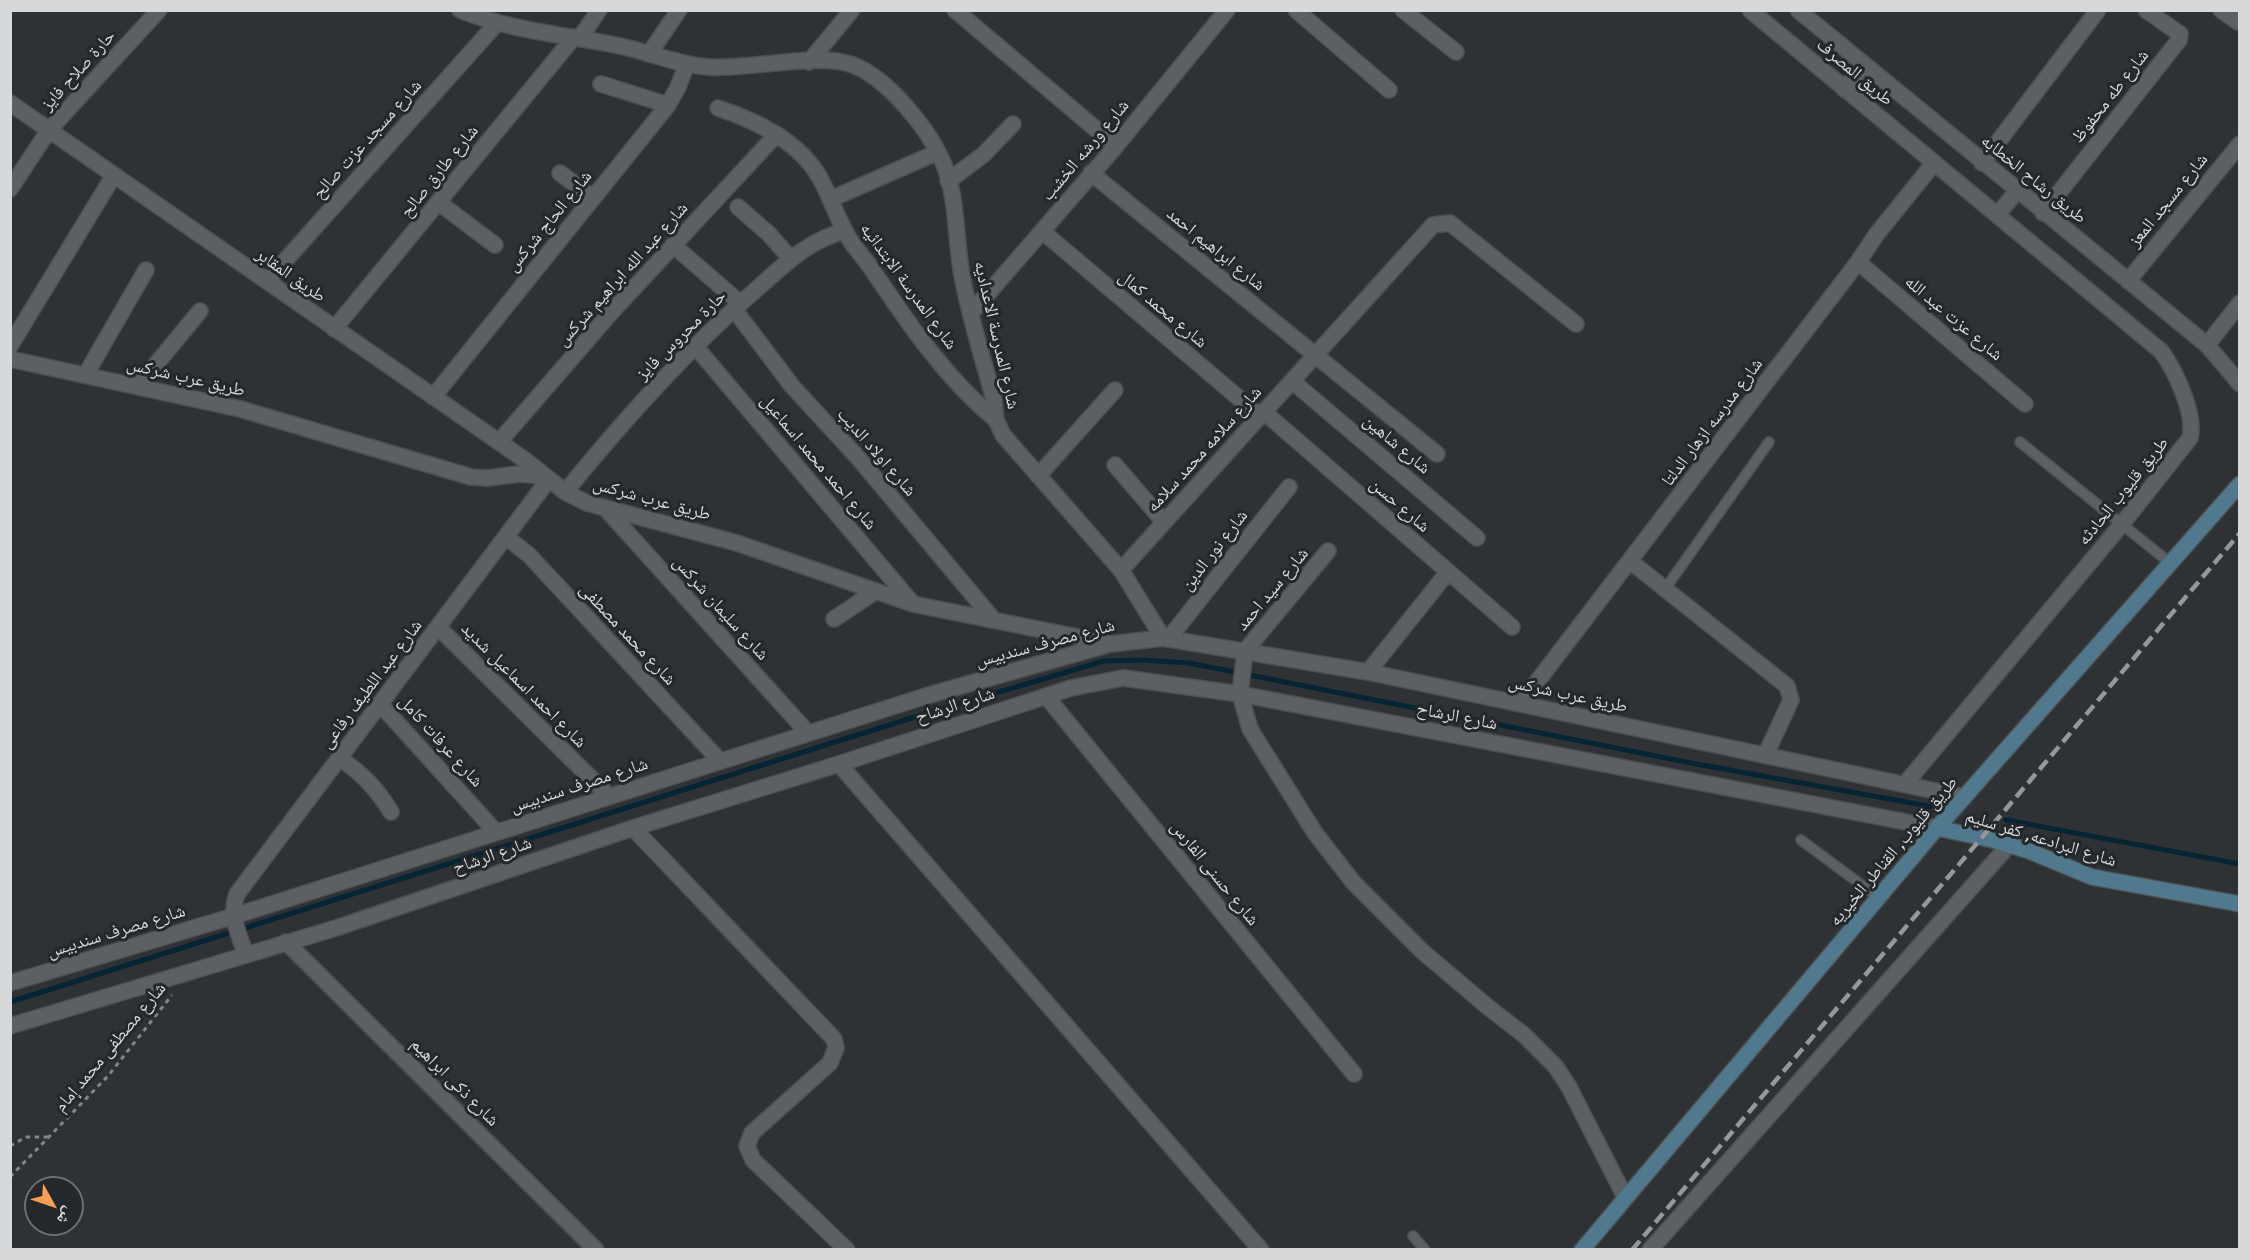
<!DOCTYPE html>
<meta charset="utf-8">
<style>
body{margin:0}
#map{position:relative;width:2250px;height:1260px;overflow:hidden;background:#2f3234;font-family:"Golos Text","Noto Naskh Arabic",sans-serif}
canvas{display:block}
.frame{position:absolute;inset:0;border:12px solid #d6d8da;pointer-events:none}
.north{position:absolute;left:24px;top:1176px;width:60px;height:60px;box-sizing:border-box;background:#25282a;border:2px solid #6c6e70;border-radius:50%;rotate:130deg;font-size:16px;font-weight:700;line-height:24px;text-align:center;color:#d6d8da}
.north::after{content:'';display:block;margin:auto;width:21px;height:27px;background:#fc9d54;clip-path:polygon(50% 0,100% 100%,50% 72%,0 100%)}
</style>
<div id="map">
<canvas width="2250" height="1260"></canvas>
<div class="frame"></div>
<div class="north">ش</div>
</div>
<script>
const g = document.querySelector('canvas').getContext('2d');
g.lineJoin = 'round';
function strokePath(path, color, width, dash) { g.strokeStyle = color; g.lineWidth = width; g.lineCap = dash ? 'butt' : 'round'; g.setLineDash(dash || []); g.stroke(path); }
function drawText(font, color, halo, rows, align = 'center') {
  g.font = font + ' "Golos Text","Noto Naskh Arabic",sans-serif'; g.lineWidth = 6; g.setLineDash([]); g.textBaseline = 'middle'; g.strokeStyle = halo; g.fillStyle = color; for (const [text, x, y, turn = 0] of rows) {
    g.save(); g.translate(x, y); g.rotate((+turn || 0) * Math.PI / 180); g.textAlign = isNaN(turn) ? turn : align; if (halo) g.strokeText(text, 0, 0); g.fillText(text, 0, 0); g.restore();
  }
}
const stream = new Path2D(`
 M2006,820L2240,864
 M10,1002L921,715L1104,661L1143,660L1189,663L1691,763L1950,810`);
const path = new Path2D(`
 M10,1146L26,1137H50
 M10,1177L108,1076L172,995`);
const lane = new Path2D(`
 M2020,442L2170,563
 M1665,589L1769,442
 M1801,840L1879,898
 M1413,1236L1425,1250`);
const street = new Path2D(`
 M460,10C511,31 567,35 620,46C649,52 678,65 708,67C748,70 819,52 853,65C887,78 927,127 942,160C958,196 955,238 962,276C970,318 983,359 994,400L996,420L1003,435L1121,570L1163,638
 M955,10L1116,146
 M1296,10L1389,90
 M1403,10L1456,52
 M1750,10L2161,351C2175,370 2196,414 2190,438L2122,524L1905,784
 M1798,10L2207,345L2240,384
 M2221,10L2238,22
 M580,38L599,10
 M649,54L679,10
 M809,62L852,10
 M601,84L668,105
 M1844,89L1864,65
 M10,103L525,460L549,479L237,894C229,914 239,936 246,955
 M718,108C757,121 799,141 820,178C831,198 838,221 850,240C856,249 863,257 869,265C906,320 944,377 996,420
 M1982,163L2098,10
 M560,173L593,198
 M1091,173L1437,454
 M948,181L983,155L1013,124
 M10,189L49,130L159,10
 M831,199L938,152
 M438,202L495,245
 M738,207L769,234L791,259
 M2043,213L2179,40L2180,34L2146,10
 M1997,215L2017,191
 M1042,231L1260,416
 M673,245L740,303
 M1858,262L2025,404
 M267,281L497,23
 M2128,281L2240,144
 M734,309L792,386L860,460L993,619
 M971,313L1116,146L1227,10
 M334,329L574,37
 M2207,345L2240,303
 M10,346L114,175
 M695,346L913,604
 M10,359L240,409L471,477L487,478L519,474L533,475L549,479L565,492L587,503L737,543L913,604L1107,643
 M86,374L146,270
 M1292,381L1477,538
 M138,386L200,311
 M433,397L668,105L678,87L687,64
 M1264,412L1512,627
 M499,442L608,316L776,135
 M1115,465L1164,522
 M1038,476L1115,390
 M565,492C625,419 687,349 759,287C786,263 809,240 845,231
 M606,509L808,733
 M506,537L529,555L720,761
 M1328,551L1245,651L1240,694L1250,729L1315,833L1353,882L1423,952L1488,1007L1524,1035L1556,1067L1569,1087L1625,1197
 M1630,561L1787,686L1791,700L1766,754
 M1121,570L1433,225L1450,223L1576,324
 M834,619L876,591
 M438,627L609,796
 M1169,638L1289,487
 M1368,672L1448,572
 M1046,696L1354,1074
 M380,704L496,832
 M1520,704L1858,262L1876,235L1934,163
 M339,758C362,773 377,789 391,812
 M839,764L1261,1250
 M633,828L834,1039L836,1048L830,1063L752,1133L747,1146L753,1160L847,1250
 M286,942L596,1250
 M10,983L234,916L929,695L1110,644L1163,638L1368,672L1964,797
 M10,1026L336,928L633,828L839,764L1071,688L1123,678L1240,694L1937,828
 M1650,1250L2009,845`);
const secondary = new Path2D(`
 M1937,828L1993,840L2029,851L2092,877L2240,904
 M1582,1250L1937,828L2240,484`);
const rail = new Path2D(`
 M1632,1250L2240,533`);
const streetNames = [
 ["حارة صلاح فايز",78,70,-48],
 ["طريق المصرف",1855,72,40],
 ["شارع طه محفوظ",2110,96,-52],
 ["شارع مسجد عزت صالح",367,139,-48],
 ["شارع ورشه الخشب",1085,150,-50],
 ["شارع طارق صالح",439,171,-51],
 ["طريق رشاح الخطابه",2034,179,39],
 ["شارع مسجد المعز",2168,200,-51],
 ["شارع الحاج شركس",549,221,-51],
 ["شارع ابراهيم احمد",1216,249,39],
 ["شارع عبد الله ابراهيم شركس",622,274,-48],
 ["طريق المقابر",291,275,35],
 ["شارع المدرسة الابتدائيه",909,286,54],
 ["شارع محمد كمال",1163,309,40],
 ["شارع عزت عبد الله",1954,318,40],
 ["حارة محروس فايز",681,335,-45],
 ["شارع المدرسة الاعداديه",997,335,77],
 ["طريق عرب شركس",186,377,13],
 ["شارع مدرسه ازهار الدلتا",1712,422,-53],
 ["شارع شاهين",1397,444,40],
 ["شارع سلامه محمد سلامه",1204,449,-48],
 ["شارع اولاد الديب",877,452,49],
 ["شارع احمد محمد اسماعيل",819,462,50],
 ["طريق قليوب الحادثه",2123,491,-51],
 ["طريق عرب شركس",652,499,15],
 ["شارع حسن",1400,505,41],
 ["شارع نور الدين",1214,550,-52],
 ["شارع سيد احمد",1272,589,-50],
 ["شارع سليمان شركس",721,608,48],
 ["شارع محمد مصطفى",628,634,47],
 ["شارع مصرف سندبيس",1045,643,-15],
 ["شارع عبد اللطيف رفاعى",371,684,-53],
 ["شارع احمد اسماعيل شديد",524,685,45],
 ["طريق عرب شركس",1568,694,12],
 ["شارع الرشاح",955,705,-18],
 ["شارع الرشاح",1457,716,11],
 ["شارع عرفات كامل",441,741,48],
 ["شارع مصرف سندبيس",579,785,-18],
 ["شارع البرادعه, كفر سليم",2041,838,17],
 ["طريق قليوب, القناطر الخيريه",1893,851,-50],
 ["شارع الرشاح",492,855,-19],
 ["شارع حسنى الفارس",1215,873,51],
 ["شارع مصرف سندبيس",116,931,-17],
 ["شارع مصطفى محمد إمام",110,1047,-50],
 ["شارع ذكى ابراهيم",455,1082,45]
];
strokePath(stream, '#052434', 5);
strokePath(lane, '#4c4f51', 12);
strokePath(street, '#4c4f51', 18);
strokePath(secondary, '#4c4f51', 18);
strokePath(path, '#838688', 3, [4.5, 4.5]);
strokePath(lane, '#5c6062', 9);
strokePath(street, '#5c6062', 15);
strokePath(secondary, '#50798d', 15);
strokePath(rail, '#959799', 4.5, [12, 6]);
drawText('18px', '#d6d8da', '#25282a', streetNames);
</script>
